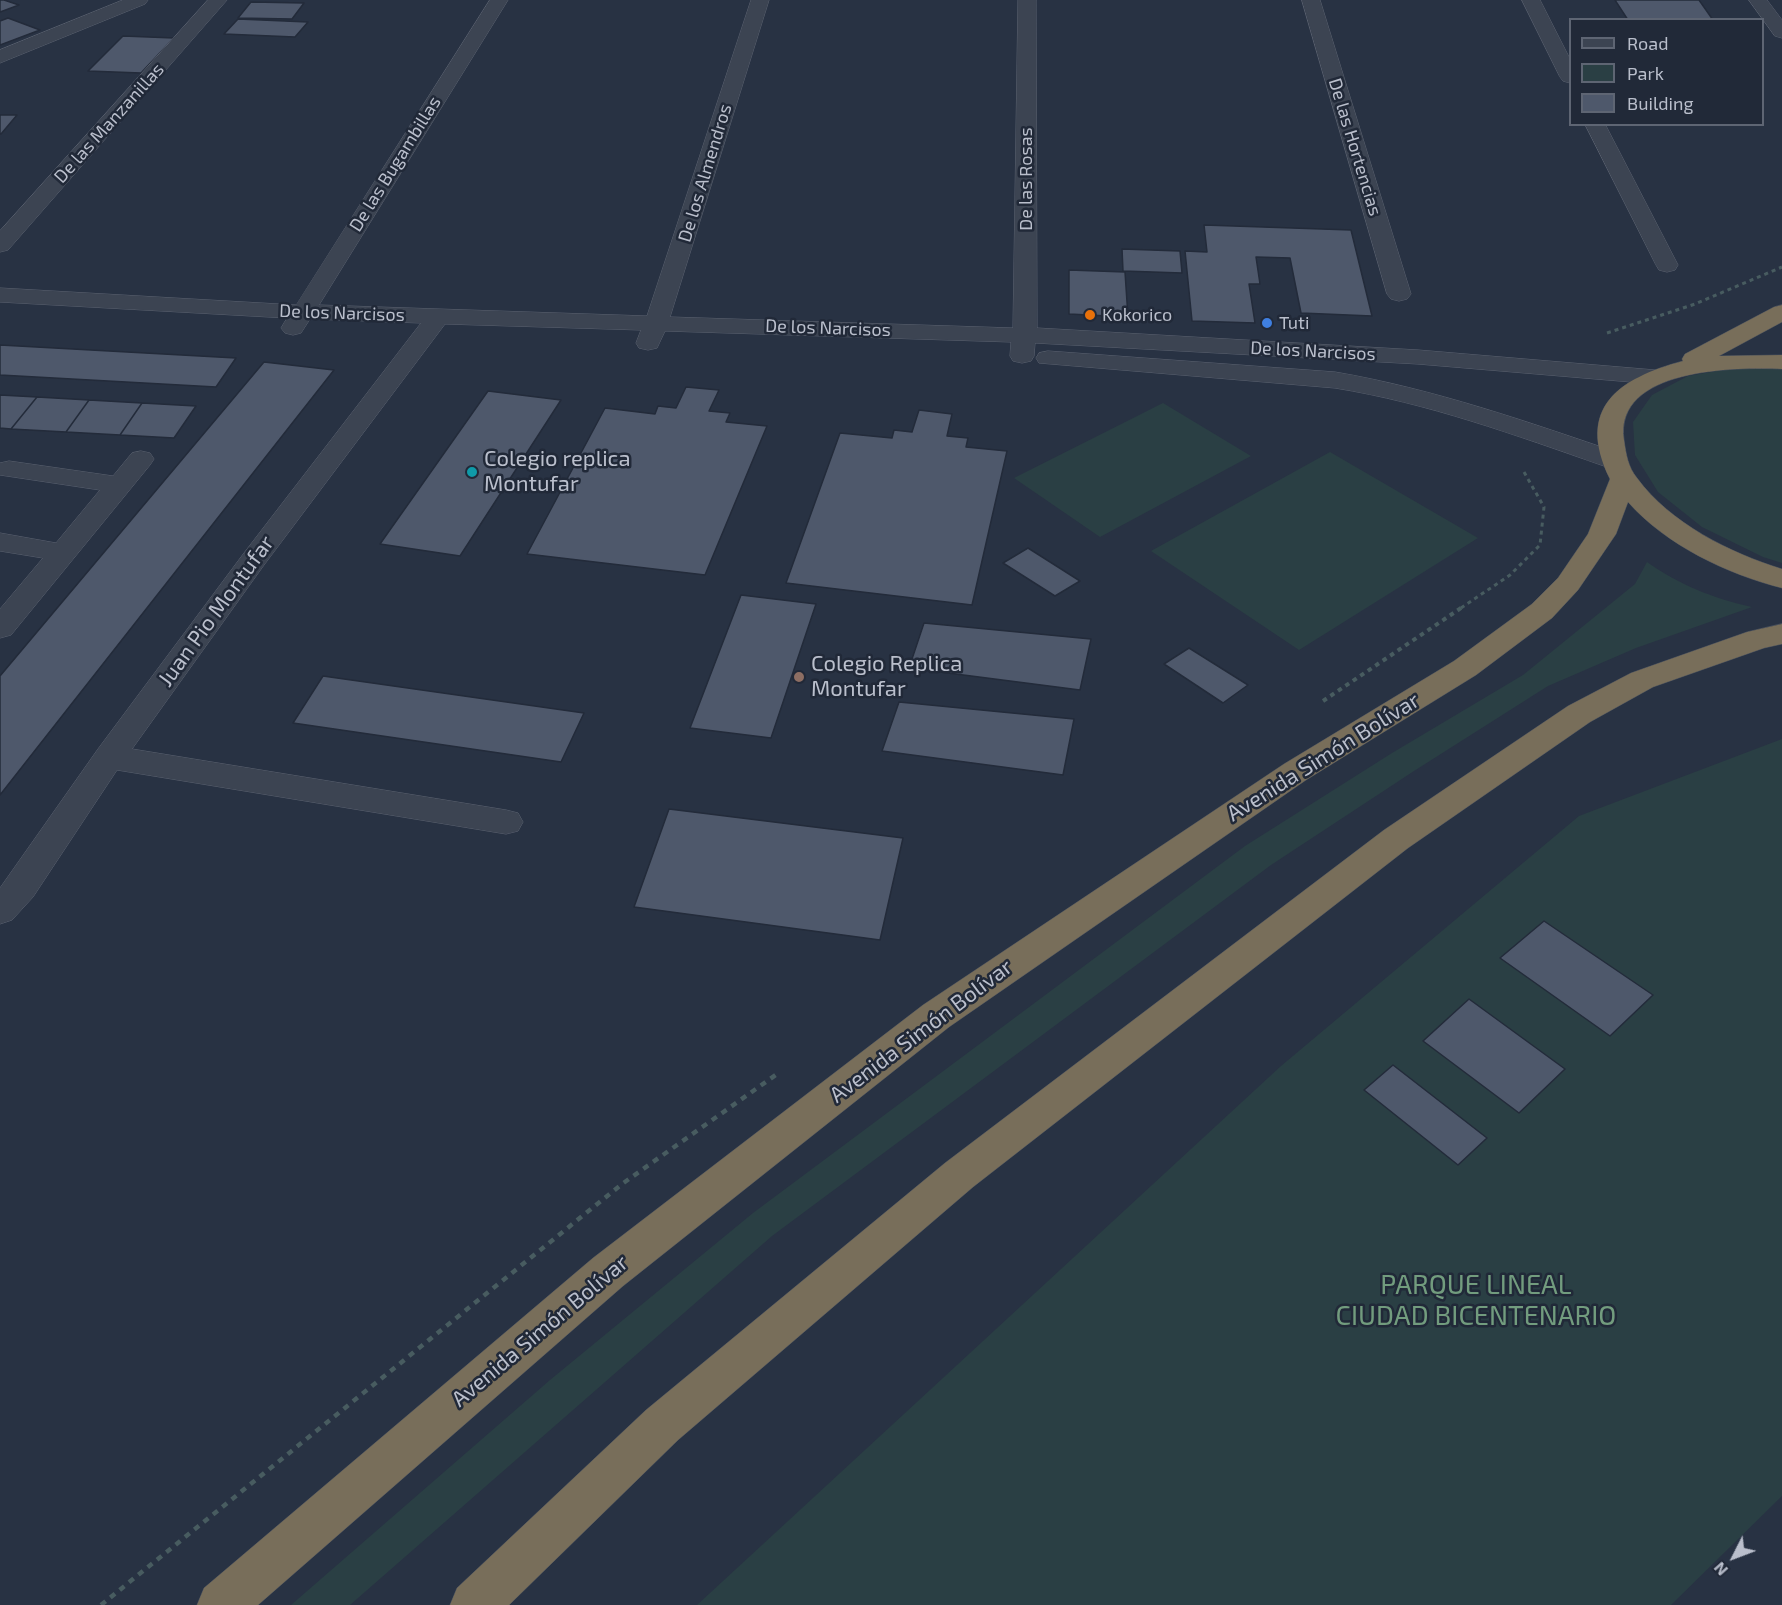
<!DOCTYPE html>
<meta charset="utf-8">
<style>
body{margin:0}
#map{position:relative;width:1782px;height:1605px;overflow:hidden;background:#283243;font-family:"Exo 2",sans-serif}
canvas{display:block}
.legend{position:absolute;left:1569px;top:18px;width:195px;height:108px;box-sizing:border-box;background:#212938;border:2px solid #5e6573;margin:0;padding:8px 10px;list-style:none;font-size:18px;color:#babfcc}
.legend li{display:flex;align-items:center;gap:12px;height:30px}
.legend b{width:30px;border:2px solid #5e6573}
.north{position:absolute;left:1704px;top:1527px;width:60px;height:60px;-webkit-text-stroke:4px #212938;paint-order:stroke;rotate:228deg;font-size:16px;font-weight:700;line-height:24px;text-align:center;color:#babfcc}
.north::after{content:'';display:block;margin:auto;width:21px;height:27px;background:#babfcc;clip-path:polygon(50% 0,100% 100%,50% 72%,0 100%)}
</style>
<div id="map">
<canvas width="1782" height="1605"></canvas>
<ul class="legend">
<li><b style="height:8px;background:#3c4452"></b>Road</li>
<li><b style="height:16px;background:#2a3f44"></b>Park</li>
<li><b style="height:16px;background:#4e586b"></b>Building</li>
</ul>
<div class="north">N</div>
</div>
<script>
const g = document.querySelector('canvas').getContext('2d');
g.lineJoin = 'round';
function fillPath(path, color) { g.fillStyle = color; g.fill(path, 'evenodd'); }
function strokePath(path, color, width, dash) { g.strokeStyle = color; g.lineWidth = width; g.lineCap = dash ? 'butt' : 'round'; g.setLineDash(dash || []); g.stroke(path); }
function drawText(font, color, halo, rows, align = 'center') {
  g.font = font + ' "Exo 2",sans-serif'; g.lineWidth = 5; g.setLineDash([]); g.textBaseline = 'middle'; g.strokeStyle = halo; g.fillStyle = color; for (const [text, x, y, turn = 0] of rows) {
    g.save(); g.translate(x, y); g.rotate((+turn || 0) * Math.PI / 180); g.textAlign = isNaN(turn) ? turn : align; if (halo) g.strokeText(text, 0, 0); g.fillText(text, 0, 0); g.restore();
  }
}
const green = new Path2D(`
 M1738,367L1782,368V563L1763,557L1702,527L1658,492L1635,455L1633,422L1652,395L1688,376Z
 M1163,403L1251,456L1100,537L1014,478Z
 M1330,452L1478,538L1299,650L1151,551Z
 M1647,562C1680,585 1712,598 1752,607L1636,648L1548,686L1414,771L1271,865L772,1236L350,1605H291L550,1380L753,1213L1245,846L1392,753L1523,675L1635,584Z
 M1782,739V1496L1671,1605H697L1281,1066L1579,816Z`);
const building = new Path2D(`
 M0,0H4L19,5L0,12Z
 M1615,0H1699L1713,20H1628Z
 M251,2L304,3L292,19L238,18Z
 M8,18L40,30L0,45V21Z
 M238,19L308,22L295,37L224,34Z
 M123,36L174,38L141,73L88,71Z
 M0,115H17L1,134H0Z
 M1204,225L1351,230L1372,316L1301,313L1290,258L1256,257L1260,284H1249L1255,323L1192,321L1185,251L1207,252Z
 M1122,249L1180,251L1182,273L1123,271Z
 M1069,270L1125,272L1128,317L1069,314Z
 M0,345L236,358L216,387L0,375Z
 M264,362L334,370L0,795V676Z
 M686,387L719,390L709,411L730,413L726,422L767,426L705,575L527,554L605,408L655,414L658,406L676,408Z
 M488,391L561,400L460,556L380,544Z
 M0,395L37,397L11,429L0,428Z
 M37,397L89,400L66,432L11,429Z
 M89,400L142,403L120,435L66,432Z
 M142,403L196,406L174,438L120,435Z
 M919,410L952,414L947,436L968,438L966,447L1007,451L972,605L786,583L840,433L892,438L894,430L912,432Z
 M1028,548L1080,581L1055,596L1003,563Z
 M741,595L816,604L771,738L690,728Z
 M924,623L1091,639L1080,690L909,668Z
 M1189,648L1248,685L1223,703L1164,664Z
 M323,676L584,713L561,762L293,723Z
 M899,702L1074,719L1063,775L882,751Z
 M669,809L903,838L880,940L634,907Z
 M1544,921L1653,995L1610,1036L1500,958Z
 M1469,999L1565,1069L1519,1113L1423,1041Z
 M1393,1065L1487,1138L1458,1165L1364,1090Z`);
const pathFar2 = new Path2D(`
 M1607,333L1695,304L1782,267
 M1461,608L1510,575L1540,545L1544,507L1524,472`);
const pathFar1 = new Path2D(`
 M1323,701L1464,606`);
const path = new Path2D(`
 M101,1605L622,1184L777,1074`);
const minor = new Path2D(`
 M123,0H148L145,4L0,63V50Z
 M208,0H227L8,250L0,252V231Z
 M490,0H508L319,305L647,316L751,0H769L670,317L1013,328L1018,0H1036L1037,328L1418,350L1655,370L1664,372L1667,377L1664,382L1655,384L1418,364L1035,343L1034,356L1031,361L1022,363L1013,361L1010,356L1011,342L665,331L657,348L648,350L639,348L636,343L641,330L445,324L264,565L132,749L506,810L518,813L523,822L518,831L506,834L117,770L33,897L12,920L0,924V888L98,749L244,553L421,323L310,319L301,333L293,335L285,333L281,328L287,318L0,302V288L296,305Z
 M1302,0H1320L1411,294L1407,299L1399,301L1391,299L1387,294Z
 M1522,0H1540L1570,59V83L1563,81L1560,77Z
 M1749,0H1767L1782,20V38L1775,36Z
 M1585,124H1605L1678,265L1675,270L1667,272L1659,270L1656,265Z
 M1048,351L1335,372C1434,389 1528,422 1622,454L1626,460L1622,466L1613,468L1604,466C1515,435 1428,403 1335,388L1039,363L1036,358L1039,353Z
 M141,451L150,453L154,459L150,465L11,635L0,638V609L43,558L0,551V533L56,543L100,490L0,475V463L9,461L113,476L132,453Z`);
const highway = new Path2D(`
 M1782,305V322L1719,356L1782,355V369C1735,367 1614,368 1624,440C1626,454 1628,467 1637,478C1670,523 1730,553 1782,569V588C1727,574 1666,545 1628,502L1616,534L1578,590L1552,618L1476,675L1306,780L949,1027L623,1286L258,1605H197L204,1588L593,1258L923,1005L1284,764L1454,661L1532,604L1558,578L1588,534L1610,479C1575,408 1619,378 1683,361L1682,359L1685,354L1774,307Z
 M1782,624V644L1764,648L1653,687L1590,722L1408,848L973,1187L678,1440L509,1605H450L457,1588L646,1410L945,1163L1384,830L1568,706L1631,673L1747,632Z`);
const markers = [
 [1090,315,6,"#e8710a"],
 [1267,323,6,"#3f7fe0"],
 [472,472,6,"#0f9aa8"],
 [799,677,6,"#8d6e63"]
];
const farStreetnames = [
 ["De las Manzanillas",109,123,-48],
 ["De las Hortencias",1355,147,73],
 ["De las Bugambillas",395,164,-58],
 ["De los Almendros",705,173,-73],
 ["De las Rosas",1026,179,-90],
 ["De los Narcisos",342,313,2],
 ["De los Narcisos",828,328,2],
 ["De los Narcisos",1313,351,3]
];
const farPoinames = [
 ["Kokorico",1102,315],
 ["Tuti",1279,323]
];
const poiNames = [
 ["Colegio replica",484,459],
 ["Montufar",484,484],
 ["Colegio Replica",811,664],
 ["Montufar",811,689]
];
const streetNames = [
 ["Juan Pio Montufar",216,611,-54],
 ["Avenida Simón Bolívar",1323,757,-32],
 ["Avenida Simón Bolívar",921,1031,-37],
 ["Avenida Simón Bolívar",540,1331,-40]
];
const nearParknames = [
 ["PARQUE LINEAL",1476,1285],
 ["CIUDAD BICENTENARIO",1476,1316]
];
fillPath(green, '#2a3f44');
fillPath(building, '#4e586b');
strokePath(building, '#232b3a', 1.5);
strokePath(minor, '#5b6270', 1);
strokePath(highway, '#474f5d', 1);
strokePath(pathFar2, '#485c60', 3, [4, 4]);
strokePath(pathFar1, '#485c60', 4, [4.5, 4.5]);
strokePath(path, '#485c60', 4.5, [6, 6]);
fillPath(minor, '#3c4452');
fillPath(highway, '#786e5a');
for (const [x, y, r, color] of markers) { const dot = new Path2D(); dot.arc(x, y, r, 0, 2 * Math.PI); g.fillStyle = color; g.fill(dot); strokePath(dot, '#212938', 2); }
drawText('18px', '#babfcc', '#212938', farStreetnames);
drawText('18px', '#babfcc', '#212938', farPoinames, 'left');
drawText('22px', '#babfcc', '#212938', poiNames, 'left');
drawText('22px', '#babfcc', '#212938', streetNames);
drawText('27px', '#729c7e', '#212938', nearParknames);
</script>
